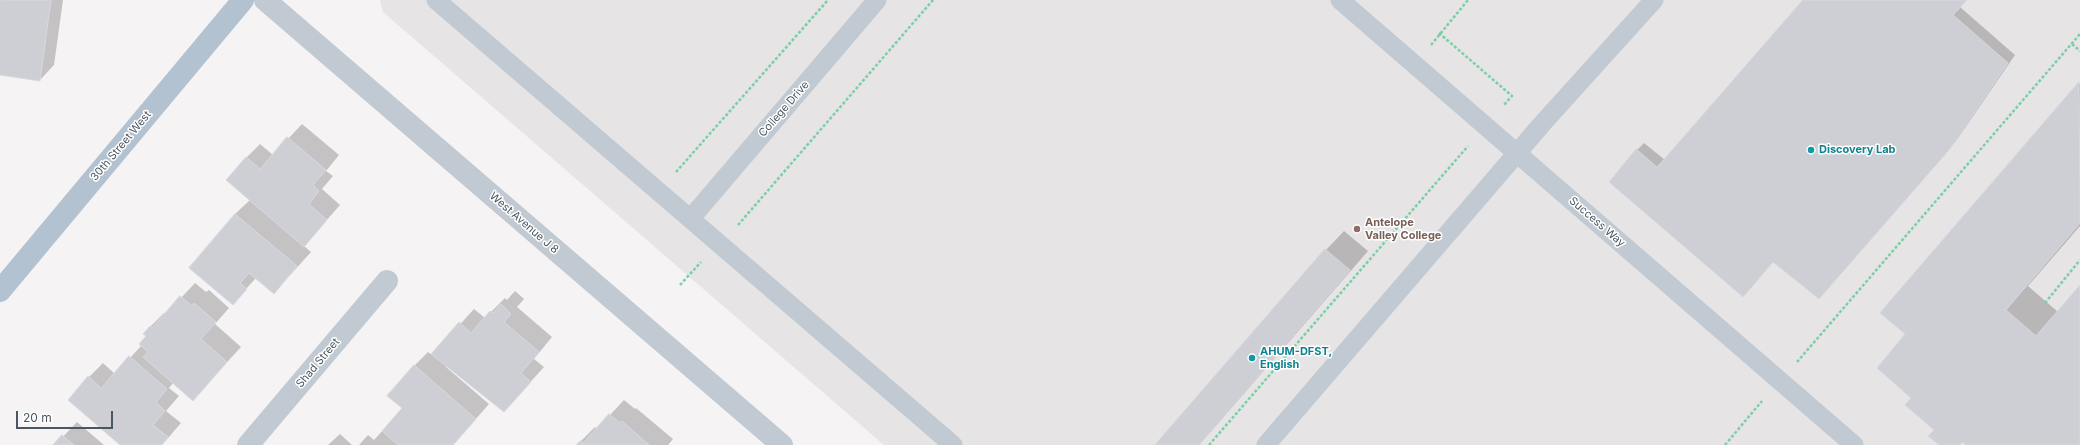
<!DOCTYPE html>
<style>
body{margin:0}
#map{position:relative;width:2080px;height:445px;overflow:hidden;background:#f5f3f3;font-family:Inter,sans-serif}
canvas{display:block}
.scale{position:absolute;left:16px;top:411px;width:97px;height:18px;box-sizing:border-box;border:2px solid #4a5661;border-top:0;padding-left:5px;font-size:12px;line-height:14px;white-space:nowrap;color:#4a5661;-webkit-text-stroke:3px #fff;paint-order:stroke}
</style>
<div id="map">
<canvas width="2080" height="445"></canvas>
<div class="scale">20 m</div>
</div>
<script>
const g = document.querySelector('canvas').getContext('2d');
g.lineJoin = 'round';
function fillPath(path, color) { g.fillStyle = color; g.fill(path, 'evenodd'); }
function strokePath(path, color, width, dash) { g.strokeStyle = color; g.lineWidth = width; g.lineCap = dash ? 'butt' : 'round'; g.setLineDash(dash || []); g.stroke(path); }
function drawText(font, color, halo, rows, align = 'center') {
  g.font = font + ' Inter,sans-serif'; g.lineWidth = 3; g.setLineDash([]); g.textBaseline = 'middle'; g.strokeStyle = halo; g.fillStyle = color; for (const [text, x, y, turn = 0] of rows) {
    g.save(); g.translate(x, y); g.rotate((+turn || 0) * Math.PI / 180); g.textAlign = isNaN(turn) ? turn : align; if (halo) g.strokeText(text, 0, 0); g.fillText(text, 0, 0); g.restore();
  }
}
const education = new Path2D(`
 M380,0H2080V445H884L383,12Z`);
const shadow = new Path2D(`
 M0,0H63L54,65L40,80L0,74Z
 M1804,0H1966L1960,7L2015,55L1956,141L1819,298L1773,261L1751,288L1637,150L1644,143L1665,160Z
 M2080,83V226L2028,286L2058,312L2080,286V445H1968L1964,441L1960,445H1940L1936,430L1913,398L1907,334L1882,313Z
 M302,124L339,155L326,171L333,176L322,189L340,205L304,246L311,252L274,293L256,278L233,303L235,214L250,200L246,158L260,144L273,155Z
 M1344,231L1368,251L1199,445H1156L1326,250Z
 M195,283L206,292L209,290L229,308L215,324L241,347L193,399L174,382L169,388L179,396L166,411L181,423L162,445H122L89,377L103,363L115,374L142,345L150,327L164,313L166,314Z
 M515,291L524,299L517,307L552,337L534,359L544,367L504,411L447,366L446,367L489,404L453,445H359L368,435L374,440L403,408L414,366L428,352L432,355L474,309L485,318L505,298L507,300Z
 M624,400L635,409L636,408L673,439L668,445H577L595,427L597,429Z
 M77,422L104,445H55Z
 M340,434L352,445H328Z`);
const building = new Path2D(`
 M0,0H51L40,81L0,75Z
 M1803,0H1967L1953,15L2008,63L1949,150L1819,299L1773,262L1743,297L1609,182L1636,149L1657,167Z
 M2079,82L2080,223L2006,310L2036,336L2080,285V445H1966L1962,442L1960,445H1939L1928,436L1934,430L1905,405L1911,398L1877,368L1905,334L1880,313Z
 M287,137L326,170L313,185L319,191L309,204L327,220L304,247L226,180L246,157L260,169Z
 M235,214L297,266L274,294L249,273L240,283L247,289L233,305L189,268Z
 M1325,249L1350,270L1198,445H1155Z
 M180,296L192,306L194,303L216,322L201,339L227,362L193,401L143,357L148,352L139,344L146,336L143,334L150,326L152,328Z
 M501,304L511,314L504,322L539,352L521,373L531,382L504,412L431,354L459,322L471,333L490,311L493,313Z
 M129,356L167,389L156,402L165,411L153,425L168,437L161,445H120L68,400L88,376L101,388Z
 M414,365L476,419L453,445H398L382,431L402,408L387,396Z
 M609,414L620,423L622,421L649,445H576L580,441L583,443Z
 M62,435L74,445H53Z`);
const path = new Path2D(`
 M1439,33L1512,96L1503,106
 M2072,44L2080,51
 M1431,45L1468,0
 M676,172L828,0
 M738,225L933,0
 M680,285L701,262
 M2045,303L2080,260
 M1797,362L2080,34
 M1209,445L1468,146
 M1725,445L1762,401`);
const service = new Path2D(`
 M436,0L953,445
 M1340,0L1854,445
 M691,218L877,0
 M1266,445L1542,124L1654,0`);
const minor = new Path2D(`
 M248,445L387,281`);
const tertiary = new Path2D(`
 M265,0L782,445`);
const primary = new Path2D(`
 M0,291L243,0`);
const markers = [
 [1811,150,4,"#0f9aa8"],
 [1357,229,4,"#8d6e63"],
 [1252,358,4,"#0f9aa8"]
];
const streetNames = [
 ["College Drive",784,109,-49],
 ["30th Street West",121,146,-50],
 ["Success Way",1597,222,41],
 ["West Avenue J 8",524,223,41],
 ["Shad Street",318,363,-50]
];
const cultureNames = [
 ["Discovery Lab",1819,150],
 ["AHUM-DFST,",1260,352],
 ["English",1260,365]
];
const educationNames = [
 ["Antelope",1365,223],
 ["Valley College",1365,236]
];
fillPath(education, '#e6e4e5');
fillPath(shadow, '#0003');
fillPath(building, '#cdcfd5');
strokePath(building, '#d7d9de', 1);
strokePath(path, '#7ad0a6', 2.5, [3, 2]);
strokePath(service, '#c1cad2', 19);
strokePath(minor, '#c1cad2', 22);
strokePath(tertiary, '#c1cad2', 22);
strokePath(primary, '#b3c2d1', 22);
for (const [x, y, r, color] of markers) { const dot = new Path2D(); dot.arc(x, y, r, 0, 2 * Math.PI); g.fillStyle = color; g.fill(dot); strokePath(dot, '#fff', 1.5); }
drawText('11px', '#4a5661', '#fff', streetNames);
drawText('bold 11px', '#0d838f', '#fff', cultureNames, 'left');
drawText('bold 11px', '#785e54', '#fff', educationNames, 'left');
</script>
